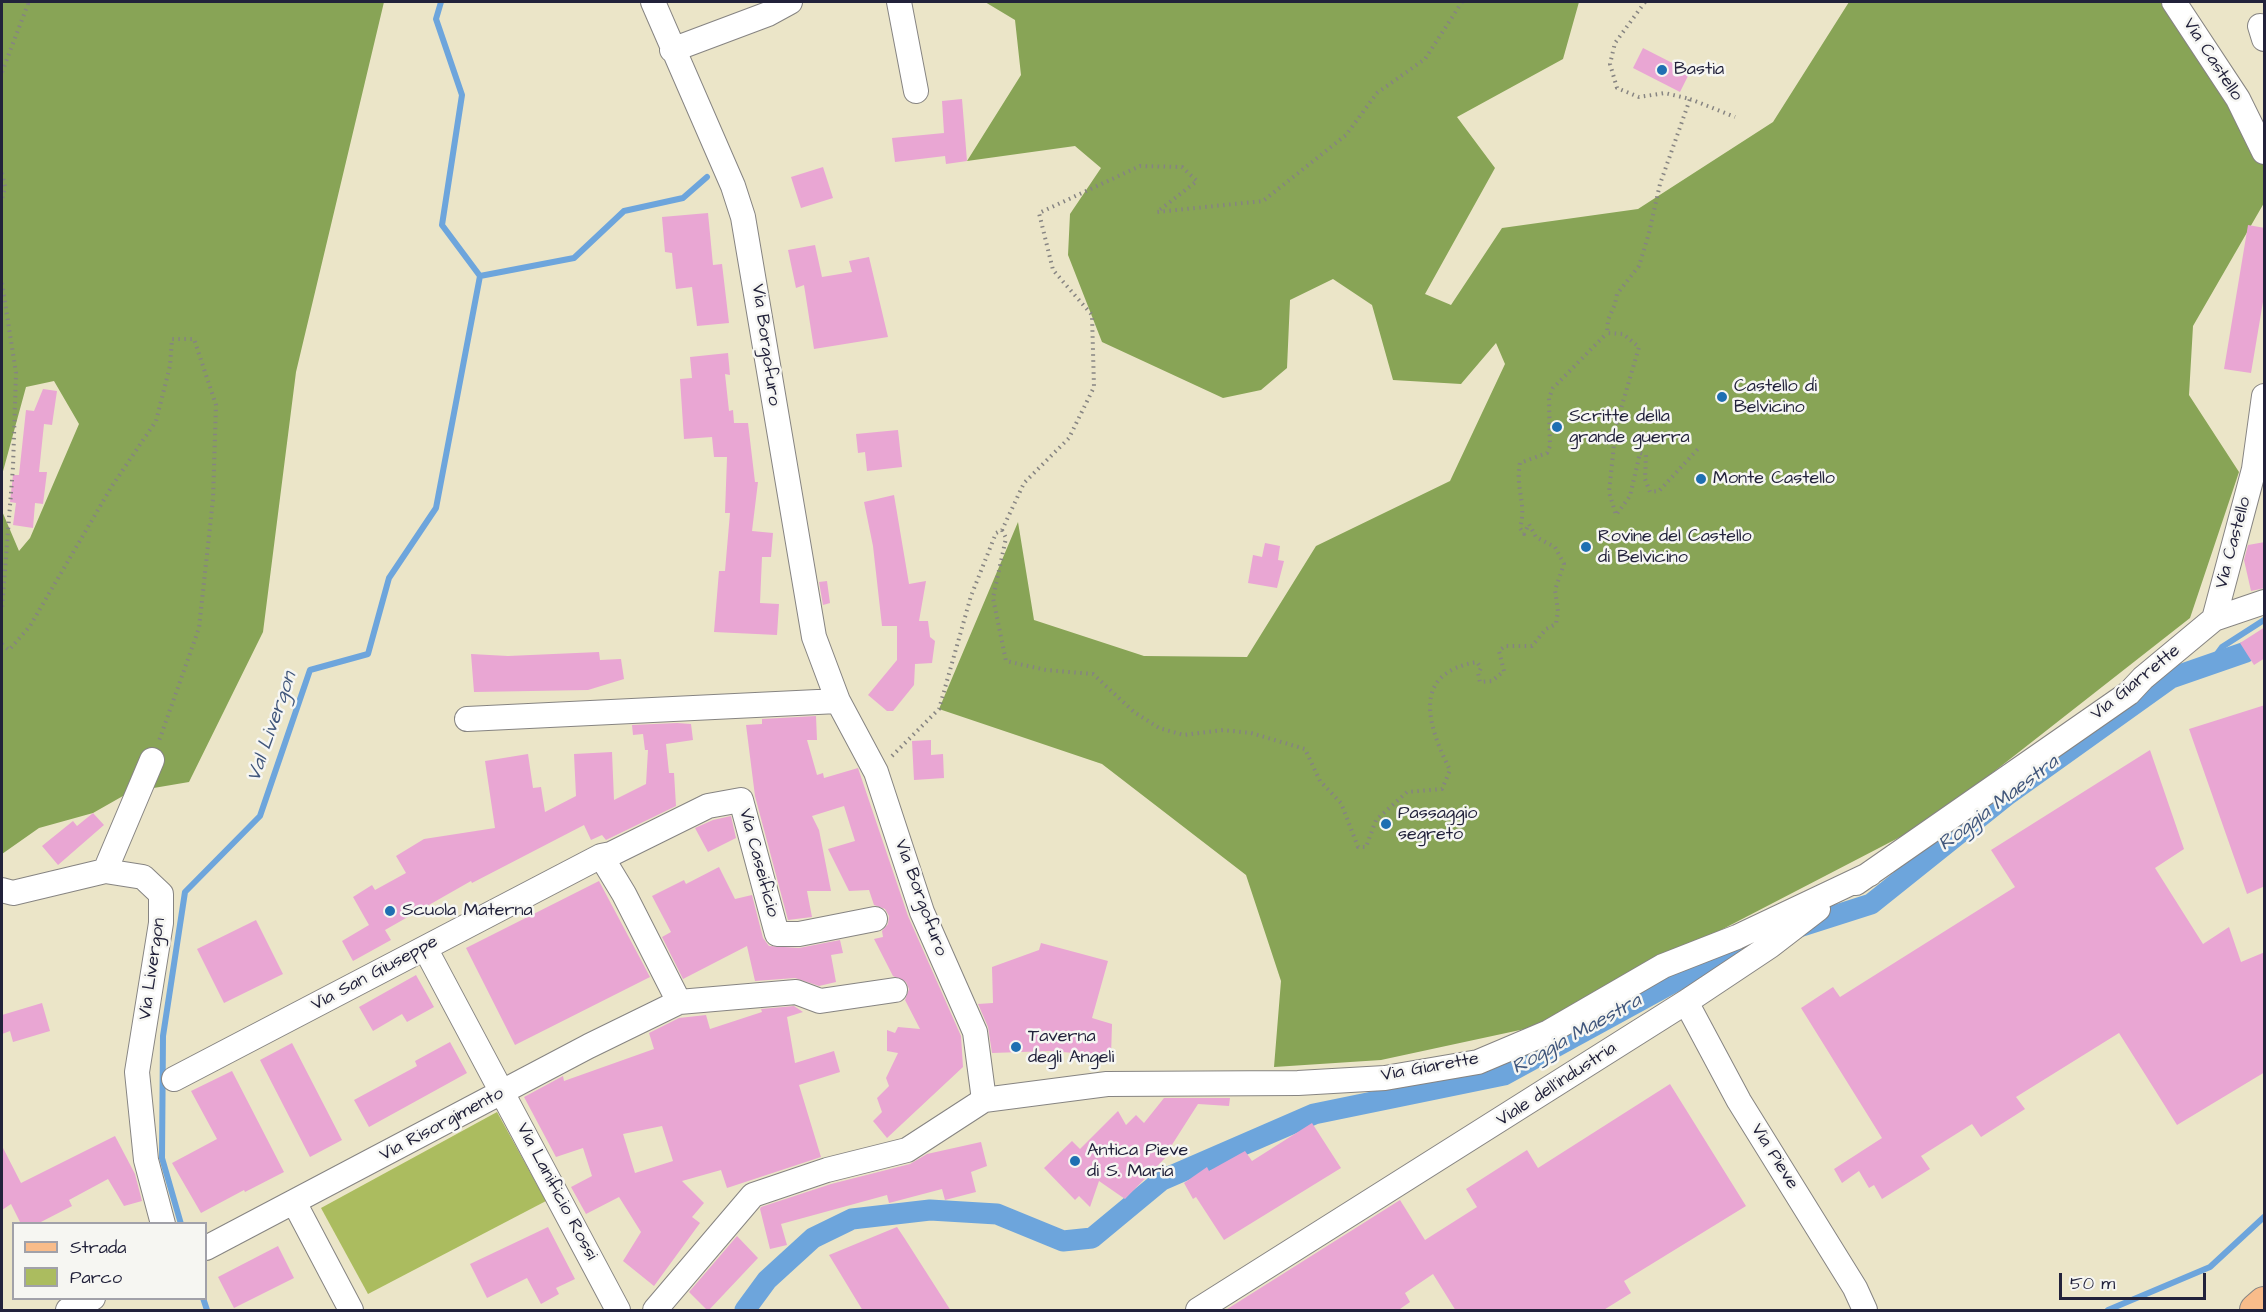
<!DOCTYPE html>
<style>
body{margin:0}
#map{position:relative;width:2266px;height:1312px;overflow:hidden;background:#ebe5c8;font-family:"Architects Daughter",sans-serif}
canvas{display:block}
.frame{position:absolute;inset:0;border:3px solid #22223b;pointer-events:none}
.legend{position:absolute;left:12px;top:1222px;width:195px;height:78px;box-sizing:border-box;background:#f6f6f2;border:2px solid #a1a1a9;margin:0;padding:8px 10px;list-style:none;font-size:18px;color:#22223b}
.legend li{display:flex;align-items:center;gap:12px;height:30px}
.legend b{width:30px;border:2px solid #a1a1a9}
.scale{position:absolute;left:2059px;top:1273px;width:147px;height:27px;box-sizing:border-box;border:3px solid #22223b;border-top:0;padding-left:8px;font-size:18px;line-height:21px;white-space:nowrap;color:#22223b;-webkit-text-stroke:4px #f6f6f2;paint-order:stroke}
</style>
<div id="map">
<canvas width="2266" height="1312"></canvas>
<div class="frame"></div>
<ul class="legend">
<li><b style="height:8px;background:#f9bc8a"></b>Strada</li>
<li><b style="height:16px;background:#abbc5f"></b>Parco</li>
</ul>
<div class="scale">50 m</div>
</div>
<script>
const context = document.querySelector('canvas').getContext('2d');
context.lineJoin = 'round';
function paint(path, color) {
  context.fillStyle = color;
  context.fill(path, 'evenodd');
}
function strokePath(path, color, width, dash) {
  context.strokeStyle = color;
  context.lineWidth = width;
  context.lineCap = dash ? 'butt' : 'round';
  context.setLineDash(dash || []);
  context.stroke(path);
}
function label(font, color, halo, rows, align = 'center') {
  context.font = font + ' "Architects Daughter",sans-serif';
  context.lineWidth = 5;
  context.setLineDash([]);
  context.textBaseline = 'middle';
  context.strokeStyle = halo;
  context.fillStyle = color;
  for (const [text, x, y, turn = 0] of rows) {
    context.save();
    context.translate(x, y);
    context.rotate((+turn || 0) * Math.PI / 180);
    context.textAlign = isNaN(turn) ? turn : align;
    if (halo) context.strokeText(text, 0, 0);
    context.fillText(text, 0, 0);
    context.restore();
  }
}
paint(new Path2D(`
 M 497,1112 L 546,1201 L 368,1294 L 321,1208 Z`), '#abbc5f');
paint(new Path2D(`
 M 2,2 L 384,2 L 296,372 L 263,632 L 189,782 L 130,792 L 93,813 L 39,828 L 2,854 L 2,511 L 19,551 L 30,538 L 79,424 L 54,381 L 26,387 L 2,475 Z
 M 985,2 L 1579,2 L 1563,59 L 1457,117 L 1495,168 L 1425,294 L 1451,305 L 1502,228 L 1638,209 L 1773,122 L 1849,2 L 2174,2 L 2264,159 L 2264,203 L 2193,326 L 2189,395 L 2239,472 L 2190,618 L 1931,821 L 1534,1027 L 1381,1060 L 1274,1067 L 1281,981 L 1246,875 L 1102,764 L 939,709 L 1018,522 L 1034,620 L 1144,656 L 1247,657 L 1316,546 L 1450,481 L 1505,364 L 1496,343 L 1461,384 L 1393,380 L 1372,305 L 1333,279 L 1290,300 L 1287,368 L 1261,390 L 1223,398 L 1102,342 L 1068,255 L 1070,214 L 1101,168 L 1075,146 L 967,161 L 1021,75 L 1015,20 Z`), '#88a456');
strokePath(new Path2D(`
 M 480,276 L 574,258 L 624,211 L 683,198 L 707,177
 M 2208,666 L 2222,647 L 2264,620
 M 181,1224 L 162,1158 L 163,1036 L 185,892 L 260,816 L 310,670 L 368,654 L 389,578 L 436,508 L 480,276 L 442,225 L 462,95 L 436,19 L 441,2
 M 203,1298 L 207,1310
 M 2108,1310 L 2210,1267 L 2264,1217`), '#6da5dc', 6);
strokePath(new Path2D(`
 M 1799,927 L 1871,904 L 2006,796 L 2171,678 L 2246,652
 M 745,1310 L 767,1280 L 813,1238 L 852,1219 L 930,1210 L 997,1214 L 1063,1241 L 1092,1238 L 1162,1180 L 1314,1114 L 1504,1075 L 1738,947`), '#6da5dc', 21);
paint(new Path2D(`
 M 1643,48 L 1690,72 L 1680,92 L 1633,68 Z
 M 962,99 L 967,161 L 946,164 L 945,156 L 895,162 L 892,138 L 944,133 L 942,101 Z
 M 823,167 L 833,198 L 801,208 L 791,177 Z
 M 708,213 L 713,265 L 722,264 L 729,323 L 697,326 L 692,287 L 676,289 L 672,253 L 665,252 L 662,217 Z
 M 2248,225 L 2265,228 L 2265,290 L 2251,373 L 2224,369 Z
 M 815,245 L 822,277 L 852,272 L 849,261 L 869,257 L 888,337 L 814,349 L 804,285 L 796,288 L 788,250 Z
 M 728,353 L 730,375 L 725,374 L 729,411 L 733,410 L 734,423 L 748,423 L 755,482 L 758,482 L 752,531 L 773,533 L 771,557 L 762,557 L 760,603 L 779,604 L 777,635 L 714,632 L 719,571 L 725,571 L 730,513 L 725,513 L 727,457 L 714,457 L 712,437 L 684,439 L 680,379 L 692,378 L 690,357 Z
 M 43,389 L 57,391 L 52,425 L 44,424 L 39,472 L 47,472 L 43,504 L 35,503 L 33,528 L 13,525 L 16,503 L 10,502 L 13,475 L 19,475 L 26,410 L 34,411 Z
 M 898,430 L 902,467 L 867,471 L 865,452 L 858,453 L 856,434 Z
 M 894,495 L 909,584 L 926,581 L 919,621 L 928,621 L 930,637 L 935,641 L 932,663 L 915,664 L 914,685 L 893,711 L 887,711 L 868,695 L 897,660 L 897,626 L 882,626 L 873,546 L 864,502 Z
 M 2265,542 L 2265,588 L 2251,591 L 2244,560 L 2248,545 Z
 M 1265,543 L 1280,546 L 1278,560 L 1284,561 L 1277,588 L 1248,583 L 1253,555 L 1262,557 Z
 M 827,581 L 830,603 L 823,605 L 819,582 Z
 M 2265,627 L 2265,658 L 2254,665 L 2240,643 Z
 M 599,652 L 600,660 L 621,659 L 624,679 L 588,690 L 474,692 L 471,654 L 508,656 Z
 M 2265,705 L 2265,886 L 2247,894 L 2189,729 Z
 M 816,716 L 817,740 L 807,740 L 817,775 L 823,773 L 824,778 L 858,768 L 908,916 L 961,1036 L 963,1067 L 887,1138 L 873,1121 L 882,1112 L 877,1098 L 889,1086 L 886,1078 L 898,1053 L 887,1051 L 887,1030 L 895,1033 L 898,1027 L 920,1029 L 905,1000 L 909,989 L 906,982 L 893,976 L 874,939 L 883,937 L 882,931 L 888,924 L 889,916 L 885,909 L 874,905 L 869,890 L 849,891 L 828,849 L 855,841 L 844,806 L 812,816 L 819,830 L 831,891 L 807,891 L 812,917 L 788,920 L 755,796 L 746,725 L 762,724 L 762,719 Z
 M 677,723 L 691,724 L 693,740 L 666,744 L 669,773 L 674,773 L 676,806 L 606,840 L 602,835 L 591,840 L 584,825 L 472,883 L 471,881 L 385,930 L 391,940 L 353,961 L 342,941 L 369,925 L 353,897 L 372,885 L 375,890 L 406,873 L 396,856 L 424,839 L 495,828 L 485,761 L 528,754 L 533,788 L 541,787 L 545,812 L 576,796 L 574,754 L 612,752 L 614,800 L 646,784 L 648,750 L 645,750 L 643,734 L 633,735 L 632,725 Z
 M 931,740 L 931,755 L 943,754 L 944,778 L 914,780 L 912,741 Z
 M 2150,750 L 2184,849 L 2155,868 L 2203,944 L 2229,927 L 2241,962 L 2265,952 L 2265,1072 L 2177,1125 L 2119,1033 L 2016,1097 L 2025,1109 L 1981,1137 L 1972,1124 L 1921,1156 L 1930,1169 L 1882,1199 L 1874,1185 L 1869,1188 L 1859,1171 L 1842,1183 L 1834,1169 L 1882,1138 L 1801,1008 L 1833,987 L 1840,997 L 2015,887 L 1991,850 Z
 M 93,813 L 104,825 L 58,865 L 42,846 L 73,821 L 77,826 Z
 M 731,816 L 736,838 L 708,852 L 695,828 L 713,820 Z
 M 719,867 L 735,899 L 752,895 L 763,938 L 769,946 L 799,948 L 840,940 L 843,953 L 831,955 L 836,982 L 819,986 L 795,978 L 755,981 L 747,946 L 683,979 L 662,937 L 671,932 L 652,896 L 684,880 L 686,884 Z
 M 599,881 L 650,977 L 515,1045 L 466,948 Z
 M 256,920 L 283,974 L 224,1003 L 197,949 Z
 M 1041,943 L 1108,961 L 1092,1018 L 1112,1024 L 1111,1056 L 1050,1051 L 992,1053 L 988,1027 L 978,1004 L 993,1003 L 992,967 L 1039,950 Z
 M 416,975 L 434,1007 L 407,1022 L 402,1014 L 373,1031 L 359,1007 Z
 M 42,1003 L 50,1031 L 13,1042 L 10,1031 L 2,1034 L 2,1015 Z
 M 794,1006 L 803,1012 L 787,1017 L 795,1063 L 834,1051 L 840,1072 L 799,1085 L 821,1157 L 727,1188 L 721,1170 L 682,1181 L 704,1203 L 692,1217 L 700,1223 L 654,1286 L 623,1261 L 641,1232 L 619,1197 L 586,1214 L 571,1187 L 592,1176 L 583,1148 L 556,1157 L 524,1097 L 563,1076 L 564,1081 L 654,1049 L 649,1033 L 679,1018 L 706,1015 L 710,1029 L 762,1012 L 761,1009 ZM 662,1126 L 673,1161 L 635,1173 L 623,1134 Z
 M 450,1042 L 467,1073 L 369,1127 L 354,1100 L 417,1066 L 415,1061 Z
 M 292,1043 L 342,1140 L 310,1157 L 260,1060 Z
 M 232,1071 L 284,1172 L 245,1192 L 244,1190 L 201,1213 L 172,1163 L 217,1139 L 191,1091 Z
 M 1670,1084 L 1746,1206 L 1624,1281 L 1631,1293 L 1602,1311 L 1456,1311 L 1433,1274 L 1405,1293 L 1410,1302 L 1397,1311 L 1224,1311 L 1400,1200 L 1425,1240 L 1477,1207 L 1466,1189 L 1527,1150 L 1538,1168 Z
 M 1164,1098 L 1230,1098 L 1229,1106 L 1198,1104 L 1168,1151 L 1170,1153 L 1125,1199 L 1099,1181 L 1090,1207 L 1079,1196 L 1075,1200 L 1044,1168 L 1072,1141 L 1080,1149 L 1118,1111 L 1126,1125 L 1136,1115 L 1144,1123 Z
 M 1312,1123 L 1341,1168 L 1224,1240 L 1196,1197 L 1193,1199 L 1184,1183 L 1207,1167 L 1209,1171 L 1245,1151 L 1252,1161 Z
 M 115,1136 L 135,1174 L 142,1201 L 124,1206 L 108,1179 L 69,1200 L 72,1206 L 37,1224 L 21,1224 L 11,1204 L 2,1210 L 2,1146 L 21,1183 Z
 M 981,1142 L 987,1166 L 971,1172 L 976,1192 L 945,1200 L 942,1189 L 889,1203 L 887,1195 L 781,1224 L 787,1245 L 770,1249 L 760,1209 L 761,1207 L 831,1184 L 910,1164 L 927,1154 Z
 M 548,1227 L 575,1279 L 556,1288 L 559,1294 L 541,1304 L 527,1278 L 487,1298 L 470,1264 Z
 M 897,1227 L 905,1239 L 951,1311 L 863,1311 L 829,1255 Z
 M 737,1236 L 758,1258 L 708,1311 L 689,1292 Z
 M 278,1246 L 294,1278 L 234,1308 L 218,1277 Z`), '#e9a6d3');
const minor = new Path2D(`
 M 653,2 L 733,186 L 743,217 L 814,637 L 838,701 L 876,772 L 922,912 L 975,1032 L 984,1100
 M 899,2 L 916,91
 M 2174,2 L 2238,99 L 2264,152
 M 2260,26 L 2264,39
 M 672,50 L 768,14 L 790,2
 M 2214,619 L 2254,469 L 2264,396
 M 467,719 L 838,701
 M 152,760 L 105,871 L 143,877 L 161,894 L 161,923 L 137,1072 L 146,1160 L 163,1224
 M 601,856 L 624,894 L 679,1002
 M 1856,883 L 2129,693 L 2143,678 L 2214,619 L 2264,602
 M 2,890 L 13,893 L 105,871
 M 425,948 L 618,1310
 M 1686,1002 L 1739,1101 L 1855,1288 L 1865,1310
 M 174,1079 L 601,856 L 611,854 L 708,806 L 741,800 L 777,934 L 799,934 L 875,919
 M 294,1202 L 351,1310
 M 206,1248 L 589,1046 L 679,1002 L 796,992 L 820,1001 L 895,990
 M 68,1310 L 93,1298
 M 655,1310 L 753,1195 L 827,1170 L 907,1150 L 984,1100 L 1107,1084 L 1298,1083 L 1385,1078 L 1478,1062 L 1549,1032 L 1663,966 L 1737,937 L 1870,874
 M 1198,1310 L 1686,1002 L 1770,946 L 1818,909`);
const major = new Path2D(`
 M 2256,1310 L 2264,1303`);
strokePath(minor, '#868482', 26);
strokePath(major, '#868482', 34);
strokePath(new Path2D(`
 M 1645,2 L 1615,43 L 1610,64 L 1617,88 L 1639,97 L 1665,93 L 1690,99 L 1660,184 L 1649,233 L 1639,266 L 1617,294 L 1615,304 L 1608,320 L 1607,333 L 1623,334 L 1639,347 L 1616,426 L 1609,492 L 1616,515 L 1630,496 L 1640,453 L 1646,455 L 1645,479 L 1650,492 L 1659,491 L 1698,449
 M 2,72 L 28,4 L 26,2
 M 1690,99 L 1735,117
 M 2,173 L 5,187 L 2,200
 M 2,283 L 16,373 L 13,467 L 2,609
 M 1002,530 L 1006,538 L 993,598 L 1006,661 L 1046,670 L 1093,674 L 1134,712 L 1159,728 L 1184,735 L 1223,730 L 1251,733 L 1305,749 L 1320,781 L 1341,803 L 1358,847 L 1366,847 L 1376,820 L 1407,792 L 1442,789 L 1450,770 C 1428,726 1410,673 1477,662 L 1481,668 L 1478,673 L 1480,682 L 1492,681 L 1504,671 L 1499,651 L 1505,646 L 1532,646 L 1546,629 L 1556,624 L 1558,611 L 1555,590 L 1564,564 L 1555,547 L 1536,537 L 1529,524 L 1524,534 L 1520,528 C 1527,502 1515,490 1520,463 L 1547,453 L 1550,446 L 1549,398 L 1553,388 L 1607,333
 M 2,644 L 9,650 L 30,626 L 112,486 L 156,421 L 170,366 L 172,339 L 194,339 L 216,405 L 213,499 L 199,628 L 159,741
 M 892,756 L 939,709 L 971,596 L 996,533 L 1002,530 L 1024,483 L 1069,438 L 1094,387 L 1092,315 L 1053,270 L 1039,213 L 1140,166 L 1182,167 L 1197,181 L 1157,212 L 1263,201 L 1346,135 L 1377,93 L 1425,59 L 1462,2`), '#868482', 4, [1.5, 4.5]);
strokePath(minor, '#fff', 24);
strokePath(major, '#f9bc8a', 32);
for (const [x, y, r, color] of [
 [1662,70,6,"#1f6fb2"],
 [1722,397,6,"#1f6fb2"],
 [1557,427,6,"#1f6fb2"],
 [1701,479,6,"#1f6fb2"],
 [1586,547,6,"#1f6fb2"],
 [1386,824,6,"#1f6fb2"],
 [390,911,6,"#1f6fb2"],
 [1016,1047,6,"#1f6fb2"],
 [1075,1161,6,"#1f6fb2"]
]) {
  const dot = new Path2D();
  dot.arc(x, y, r, 0, 2 * Math.PI);
  context.fillStyle = color;
  context.fill(dot);
  strokePath(dot, '#f6f6f2', 2);
}
label('18px', '#22223b', '#f6f6f2', [
 ["Via Castello",2212,60,57],
 ["Via Borgofuro",765,345,82],
 ["Via Castello",2234,543,-75],
 ["Via Giarrette",2136,683,-39],
 ["Via Caseificio",758,863,75],
 ["Via Borgofuro",920,898,70],
 ["Via Livergon",153,969,-82],
 ["Via San Giuseppe",375,974,-28],
 ["Via Giarette",1430,1068,-10],
 ["Viale dell'industria",1557,1085,-33],
 ["Via Risorgimento",442,1125,-28],
 ["Via Pieve",1774,1157,58],
 ["Via Lanificio Rossi",556,1192,62]
]);
label('18px', '#22223b', '#f6f6f2', [
 ["Bastia",1674,70],
 ["Castello di",1734,387],
 ["Belvicino",1734,408],
 ["Scritte della",1569,417],
 ["grande guerra",1569,438],
 ["Monte Castello",1713,479],
 ["Rovine del Castello",1598,537],
 ["di Belvicino",1598,558],
 ["Passaggio",1398,814],
 ["segreto",1398,835],
 ["Scuola Materna",402,911],
 ["Taverna",1028,1037],
 ["degli Angeli",1028,1058],
 ["Antica Pieve",1087,1151],
 ["di S. Maria",1087,1172]
], 'left');
label('italic 20px', '#40567b', '#f6f6f2', [
 ["Val Livergon",273,727,-71],
 ["Roggia Maestra",1999,804,-37],
 ["Roggia Maestra",1577,1035,-29]
]);
</script>
